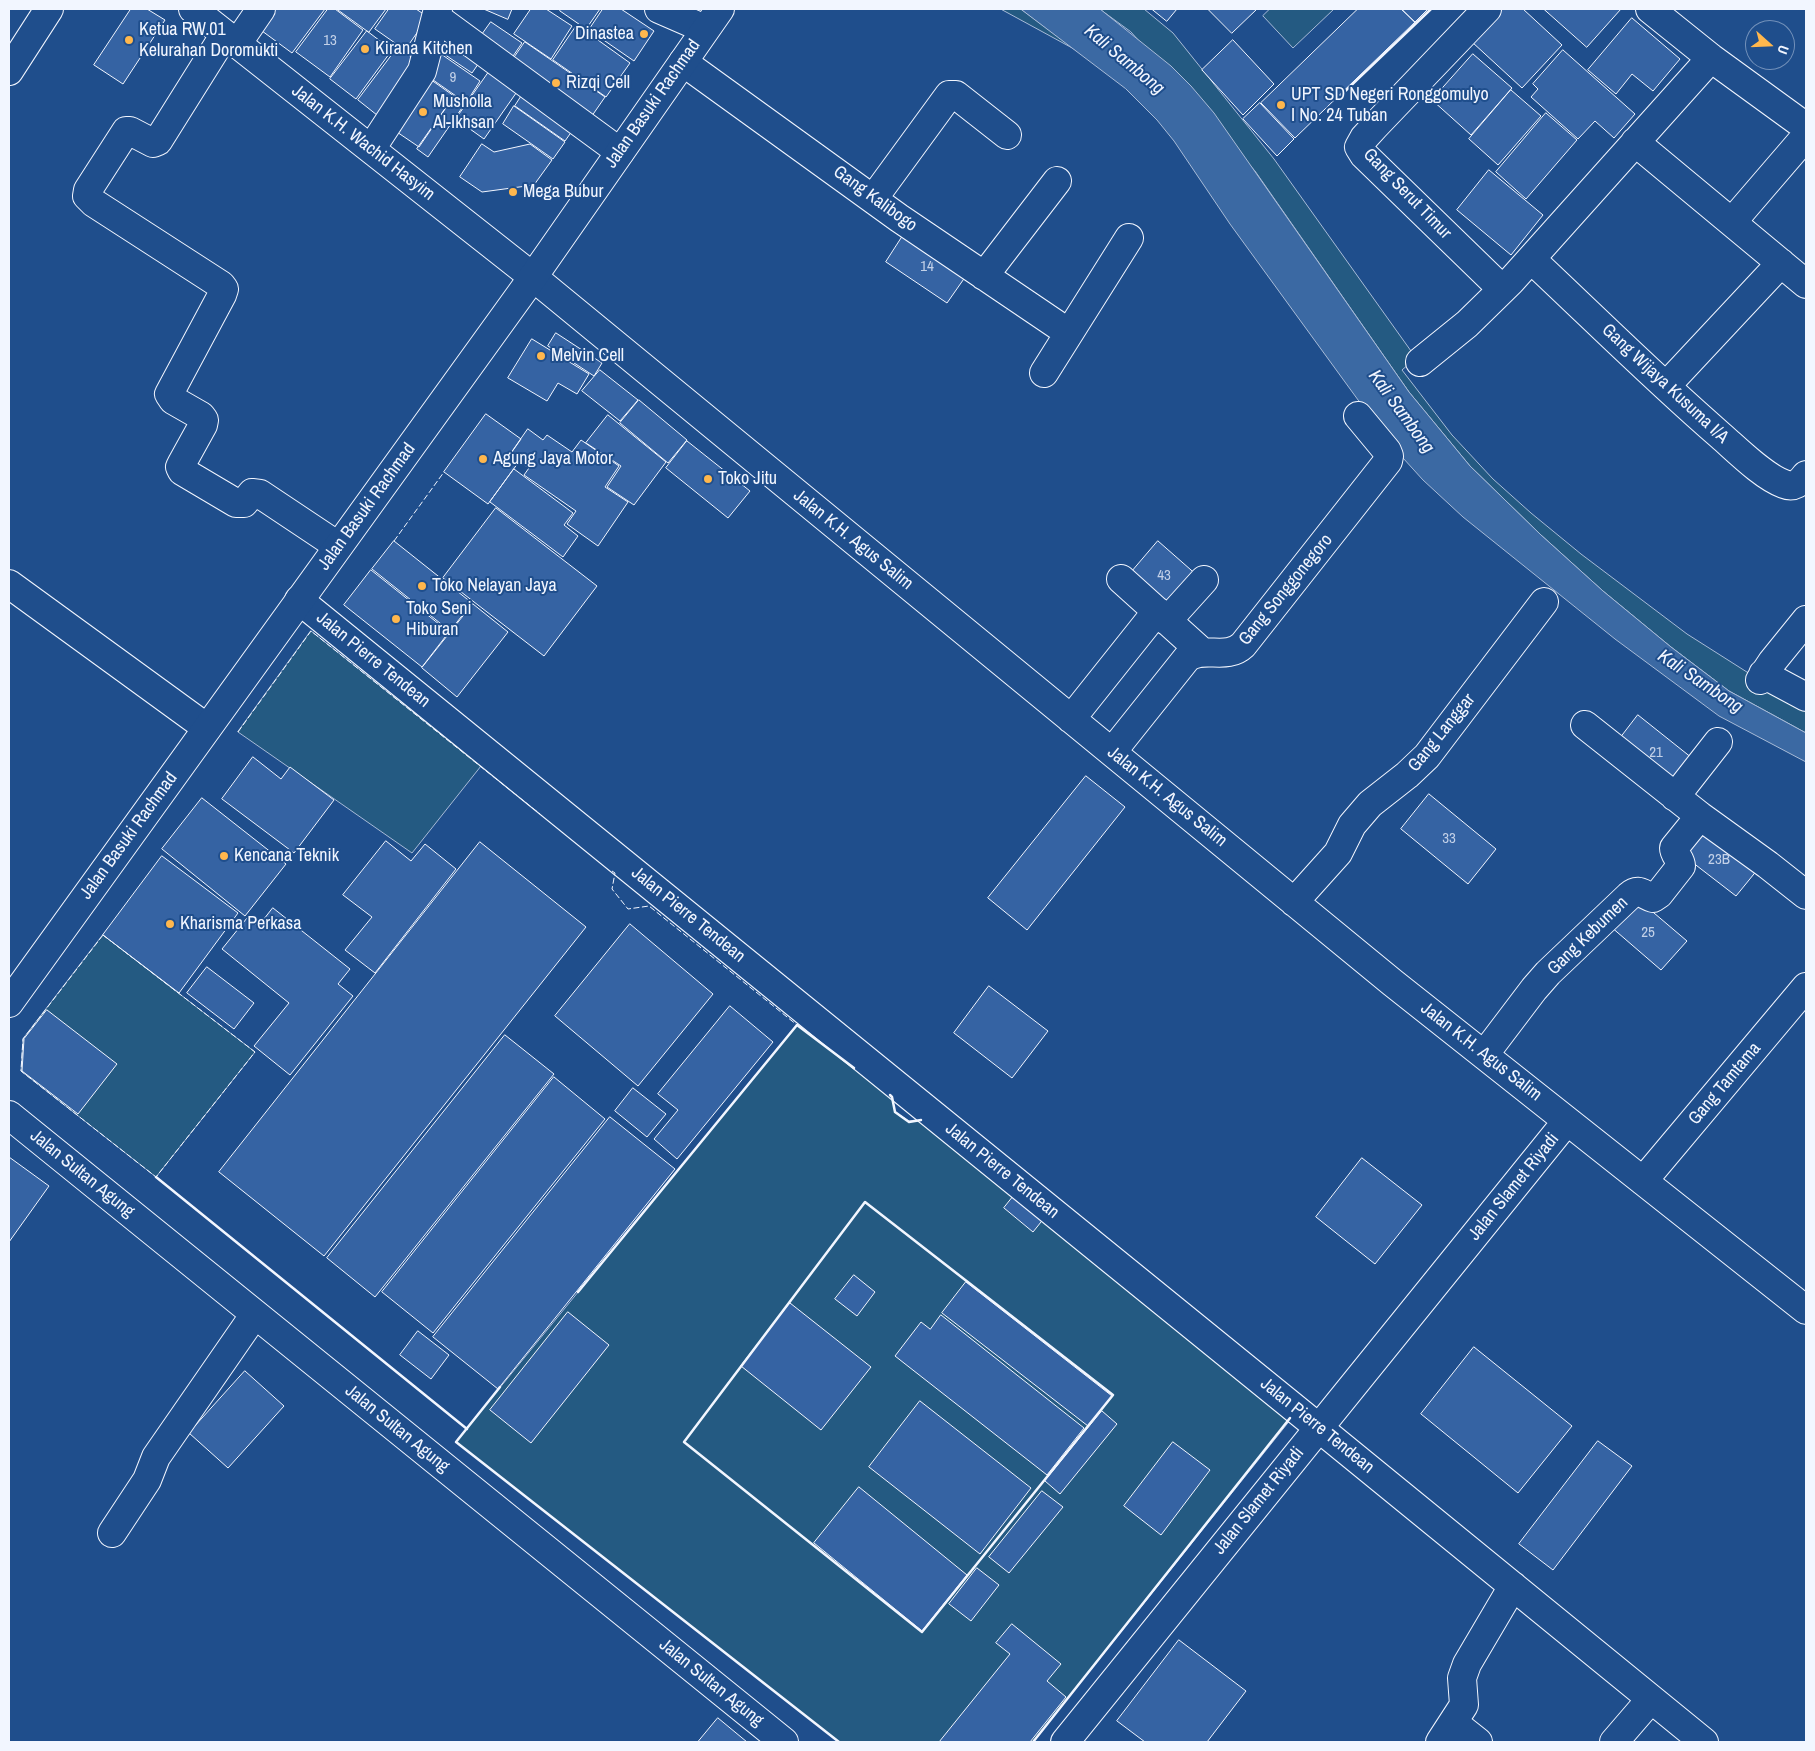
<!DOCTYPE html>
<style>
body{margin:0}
#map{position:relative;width:1815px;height:1751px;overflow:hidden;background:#1f4e8c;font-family:"Archivo Narrow",sans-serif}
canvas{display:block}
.frame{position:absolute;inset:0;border:10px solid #f2f6ff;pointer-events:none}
.north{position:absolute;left:1745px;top:20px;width:50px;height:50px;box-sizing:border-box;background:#1f4e8c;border:1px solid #7391ba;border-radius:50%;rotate:110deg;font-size:14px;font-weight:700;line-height:20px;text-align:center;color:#f2f6ff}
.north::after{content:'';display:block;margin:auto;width:18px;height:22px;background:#ffb74d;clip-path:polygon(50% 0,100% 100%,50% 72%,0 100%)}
</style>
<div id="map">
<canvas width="1815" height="1751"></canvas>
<div class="frame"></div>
<div class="north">U</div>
</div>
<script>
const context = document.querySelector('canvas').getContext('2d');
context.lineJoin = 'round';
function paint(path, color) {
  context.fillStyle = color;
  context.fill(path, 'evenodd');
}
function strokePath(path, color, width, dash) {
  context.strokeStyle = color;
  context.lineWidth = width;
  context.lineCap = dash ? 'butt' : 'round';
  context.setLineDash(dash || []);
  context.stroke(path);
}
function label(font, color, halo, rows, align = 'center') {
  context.font = font + ' "Archivo Narrow",sans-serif';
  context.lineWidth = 4;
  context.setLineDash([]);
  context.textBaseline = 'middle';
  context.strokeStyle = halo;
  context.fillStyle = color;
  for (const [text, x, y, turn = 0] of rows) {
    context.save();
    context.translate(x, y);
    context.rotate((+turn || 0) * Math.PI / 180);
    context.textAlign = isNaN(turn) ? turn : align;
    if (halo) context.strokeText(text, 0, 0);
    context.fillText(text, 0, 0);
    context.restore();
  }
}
const green = new Path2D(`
 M 1001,9 L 1021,9 L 1076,50 Z
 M 1100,9 L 1144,9 L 1173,33 L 1274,159 L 1416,358 L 1402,370 L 1452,435 L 1493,479 L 1531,513 L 1581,554 L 1687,634 L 1750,674 L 1806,705 L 1806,733 L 1729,691 L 1671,647 L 1603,591 L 1541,535 L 1470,466 L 1409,392 L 1255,171 L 1131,32 Z
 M 1270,9 L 1334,9 L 1293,48 L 1263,16 Z
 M 311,631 L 481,766 L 412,853 L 238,732 Z
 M 103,935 L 255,1052 L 156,1177 L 21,1071 L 23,1039 Z
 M 797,1025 L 892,1097 L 895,1112 L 909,1121 L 923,1119 L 1291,1419 L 1033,1742 L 839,1742 L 456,1442 Z`);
paint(green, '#245a82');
strokePath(green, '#a8bbd7', 1);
const water = new Path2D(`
 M 1021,9 L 1100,9 L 1171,66 L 1191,86 L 1214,113 L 1409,392 L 1470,466 L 1541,535 L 1603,591 L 1671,647 L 1729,691 L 1806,733 L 1806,762 L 1719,716 L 1615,639 L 1463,517 L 1423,480 L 1403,458 L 1361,404 L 1230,224 L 1174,141 L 1157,120 L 1126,89 Z`);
paint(water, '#3b69a3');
strokePath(water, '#a8bbd7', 1);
const building = new Path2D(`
 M 131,9 L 147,9 L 165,20 L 123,84 L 94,65 Z
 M 273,9 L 325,9 L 292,53 L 258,28 Z
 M 328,9 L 335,9 L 363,30 L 330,77 L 296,52 Z
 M 337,9 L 386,9 L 369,32 Z
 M 389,9 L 416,9 L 428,17 L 405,50 L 375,29 Z
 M 484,9 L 512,9 L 508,19 Z
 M 531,9 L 546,9 L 572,26 L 551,59 L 514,34 Z
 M 561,9 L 600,9 L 586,29 L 560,11 Z
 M 603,9 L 621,9 L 654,31 L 634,61 L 589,30 Z
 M 1152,9 L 1177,9 L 1167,21 Z
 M 1208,9 L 1257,9 L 1232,33 Z
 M 1358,9 L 1401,9 L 1415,22 L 1295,138 L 1261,103 Z
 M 1402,9 L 1428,9 L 1415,22 Z
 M 1503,9 L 1523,9 L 1562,45 L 1522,88 L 1472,42 Z
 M 1544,9 L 1621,9 L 1587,47 Z
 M 1632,18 L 1680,59 L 1653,91 L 1632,74 L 1616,94 L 1588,70 Z
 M 491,22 L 522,43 L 507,65 L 476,43 Z
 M 577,25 L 630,63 L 606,97 L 553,60 Z
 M 447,26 L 485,54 L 472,73 L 432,46 Z
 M 367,31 L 392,50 L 356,99 L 330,79 Z
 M 1233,40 L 1274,84 L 1243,115 L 1202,70 Z
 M 525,42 L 605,97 L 587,123 L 507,68 Z
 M 398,47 L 422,65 L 382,119 L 358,100 Z
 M 1563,50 L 1635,114 L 1614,138 L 1595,121 L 1578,139 L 1531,97 L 1538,89 L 1533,84 Z
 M 441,54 L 480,81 L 466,103 L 426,75 Z
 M 1473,54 L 1512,88 L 1471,135 L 1432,100 Z
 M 493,66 L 521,86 L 484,139 L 456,119 Z
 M 427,77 L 454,96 L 419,147 L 391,128 Z
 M 526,89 L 577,124 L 565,141 L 515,106 Z
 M 1511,90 L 1541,116 L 1498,165 L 1469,139 Z
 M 453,98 L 464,105 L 428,157 L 417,149 Z
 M 1260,103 L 1294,139 L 1277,156 L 1243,119 Z
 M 514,106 L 565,142 L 553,159 L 503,124 Z
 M 1546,113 L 1577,140 L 1526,199 L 1496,172 Z
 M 482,144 L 494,152 L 530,144 L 552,160 L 534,185 L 482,192 L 460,177 Z
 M 1489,170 L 1543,215 L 1511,255 L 1457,210 Z
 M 906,231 L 968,273 L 947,303 L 886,262 Z
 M 556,333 L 602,363 L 594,376 L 548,346 Z
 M 532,339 L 589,374 L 577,394 L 558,383 L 547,401 L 508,378 Z
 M 600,370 L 638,400 L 620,421 L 582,391 Z
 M 639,400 L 687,440 L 668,463 L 620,423 Z
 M 486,414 L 521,439 L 509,456 L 518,463 L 488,504 L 444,472 Z
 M 608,415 L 666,462 L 634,505 L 607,487 L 621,466 L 586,443 Z
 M 528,429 L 543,440 L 547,435 L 572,452 L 581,440 L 619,466 L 605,487 L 628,502 L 598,546 L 567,524 L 576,511 L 524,475 L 529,468 L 510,455 Z
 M 687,441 L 750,491 L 728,518 L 666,468 Z
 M 514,469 L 573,513 L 564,525 L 578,536 L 563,557 L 490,502 Z
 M 496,508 L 597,586 L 544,656 L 443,578 Z
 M 394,541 L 472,603 L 450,631 L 372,569 Z
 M 1158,541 L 1199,577 L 1170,611 L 1129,575 Z
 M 371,570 L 449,632 L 422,667 L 344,605 Z
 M 473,604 L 508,632 L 457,697 L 422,668 Z
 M 1638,715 L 1697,762 L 1674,791 L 1615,745 Z
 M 253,757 L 281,779 L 290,767 L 334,800 L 294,853 L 222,799 Z
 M 1086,776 L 1125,807 L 1027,930 L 988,898 Z
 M 1429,794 L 1496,849 L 1468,884 L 1401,829 Z
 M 202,798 L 286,864 L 245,916 L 162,849 Z
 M 1701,825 L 1758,869 L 1736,896 L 1679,852 Z
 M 386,841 L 411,861 L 425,844 L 456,869 L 375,973 L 345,950 L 372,917 L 343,895 Z
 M 480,842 L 586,927 L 324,1256 L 219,1172 Z
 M 162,856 L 238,913 L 179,993 L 103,935 Z
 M 1634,896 L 1687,941 L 1661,970 L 1610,926 Z
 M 273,908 L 350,969 L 338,984 L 353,996 L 290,1075 L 254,1046 L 289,1003 L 222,949 L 247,918 L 258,926 Z
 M 630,924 L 713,994 L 638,1086 L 555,1016 Z
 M 207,967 L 254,1003 L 234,1029 L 187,993 Z
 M 989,986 L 1048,1031 L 1012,1078 L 954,1033 Z
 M 730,1006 L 773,1042 L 677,1159 L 654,1139 L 678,1110 L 658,1094 Z
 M 47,1010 L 117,1064 L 78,1114 L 22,1071 L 24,1039 Z
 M 505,1035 L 554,1074 L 375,1297 L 327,1258 Z
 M 554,1077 L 605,1119 L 433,1333 L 382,1292 Z
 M 633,1088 L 666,1114 L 647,1137 L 615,1111 Z
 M 610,1117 L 675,1169 L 498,1389 L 433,1337 Z
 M 9,1157 L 49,1186 L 9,1242 Z
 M 1362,1158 L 1422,1205 L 1375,1264 L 1316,1217 Z
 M 1016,1193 L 1045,1217 L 1033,1232 L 1004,1208 Z
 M 854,1275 L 875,1292 L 857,1316 L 835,1299 Z
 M 966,1282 L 1112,1396 L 1088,1426 L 942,1313 Z
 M 790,1303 L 871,1367 L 821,1430 L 741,1366 Z
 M 568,1312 L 609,1345 L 531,1443 L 490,1410 Z
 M 941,1315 L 1084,1428 L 1047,1475 L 895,1356 L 921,1322 L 930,1329 Z
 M 418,1331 L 449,1355 L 431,1379 L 400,1355 Z
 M 1474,1347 L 1572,1426 L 1518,1493 L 1421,1414 Z
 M 245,1371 L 284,1406 L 228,1468 L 189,1433 Z
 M 920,1401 L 1031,1488 L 980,1554 L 869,1467 Z
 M 1102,1411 L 1117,1424 L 1060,1494 L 1045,1481 Z
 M 1598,1441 L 1632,1466 L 1553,1570 L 1519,1544 Z
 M 1173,1442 L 1210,1470 L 1161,1535 L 1124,1506 Z
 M 859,1487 L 967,1575 L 922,1631 L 814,1543 Z
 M 1042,1491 L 1063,1507 L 1009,1573 L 989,1557 Z
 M 977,1568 L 999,1585 L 971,1621 L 949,1604 Z
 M 1012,1624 L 1061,1664 L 1047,1681 L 1066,1697 L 1030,1742 L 939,1742 L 1010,1654 L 996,1643 Z
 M 1179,1640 L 1246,1691 L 1207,1742 L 1145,1742 L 1117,1721 Z
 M 718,1718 L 747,1742 L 698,1742 Z`);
paint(building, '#3563a3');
strokePath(building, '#f2f6ff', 1);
const minor = new Path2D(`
 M 193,9 L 533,277 L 1393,983 L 1806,1310
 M 659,9 L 705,29
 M 1487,9 L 1375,126 L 1364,138 L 1359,147 L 1364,155 L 1502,289
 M 1650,9 L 1711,58 L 1806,127
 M 436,17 L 620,152
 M 225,34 L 158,141 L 153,143 L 130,131 L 126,131 L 88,190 L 87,196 L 94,203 L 221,285 L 224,289 L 222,295 L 169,394 L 173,400 L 201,416 L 204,420 L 203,425 L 182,463 L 180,467 L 182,471 L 236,503 L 244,503 L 252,493 L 260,494 L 338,546
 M 237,44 L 261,9
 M 683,62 L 899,218 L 1069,333
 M 9,71 L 49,9
 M 1635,142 L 1806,284
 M 371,149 L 422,71 L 438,9
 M 873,199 L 949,95 L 956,95 L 1007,135
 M 1732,222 L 1806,136
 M 1531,259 C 1594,318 1655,379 1721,436 C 1737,450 1764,477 1784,484 C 1794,488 1800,483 1806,475
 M 984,276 L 1057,181
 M 1420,362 L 1467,324 L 1511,281 L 1711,58
 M 1044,373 L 1129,238
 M 1666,386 L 1781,263
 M 1121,579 L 1202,652
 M 9,584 L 207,728
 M 299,600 L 1319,1428 L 1704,1742
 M 1167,621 L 1204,580
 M 1763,674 L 1806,697
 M 1760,680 L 1772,662 L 1806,620
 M 1071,719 L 1157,611
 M 1585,725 L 1700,816 L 1768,865 L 1806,895
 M 1112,752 L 1187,658 C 1204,645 1226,661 1243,645 L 1388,461 L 1389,456 L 1387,451 L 1358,416
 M 1675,797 L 1718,742
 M 1294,902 L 1338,853 L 1352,825 L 1370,804 L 1407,775 L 1427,756 L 1544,602
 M 1484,1055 L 1534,989 L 1548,973 L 1629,896 C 1639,887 1643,895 1653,898 L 1659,894 L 1681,866 C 1681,859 1674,855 1674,848 L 1700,816
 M 9,1115 L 784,1742
 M 1643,1181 L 1806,987
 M 112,1533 L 147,1480 L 156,1457 L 255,1314
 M 1454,1723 L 1478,1742
 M 1065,1742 L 1567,1121
 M 1440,1742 L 1464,1705 L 1462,1678 L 1467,1664 L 1513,1586
 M 1614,1742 L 1651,1699`);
const major = new Path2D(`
 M 9,1003 L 533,277 L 720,9`);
strokePath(minor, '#f2f6ff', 30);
strokePath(major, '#f2f6ff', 30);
strokePath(minor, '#1f4e8c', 28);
strokePath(major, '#1f4e8c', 28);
strokePath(new Path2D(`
 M 394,541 L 444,472
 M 238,732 L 311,631 L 540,814
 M 612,871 L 615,873 L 612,889 L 628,909 L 649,906 L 797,1025
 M 103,935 L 255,1052 L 156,1177 L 21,1071 L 23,1039 Z`), '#f2f6ff', 1, [6, 2.5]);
strokePath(new Path2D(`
 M 1341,95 L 1431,9
 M 890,1095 L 892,1097 L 895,1112 L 909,1122 L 921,1120
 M 156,1177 L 467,1429
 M 865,1202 L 1113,1395 L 922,1632 L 684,1442 Z
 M 578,1292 L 797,1025 L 854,1068
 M 500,1387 L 456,1442 L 839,1742
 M 1033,1742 L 1290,1418`), '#f2f6ff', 2.5);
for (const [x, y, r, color] of [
 [644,34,5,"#ffb74d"],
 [129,40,5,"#ffb74d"],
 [365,49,5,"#ffb74d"],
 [556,83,5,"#ffb74d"],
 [1281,105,5,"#ffb74d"],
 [423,112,5,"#ffb74d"],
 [513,192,5,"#ffb74d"],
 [541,356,5,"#ffb74d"],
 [483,459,5,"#ffb74d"],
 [708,479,5,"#ffb74d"],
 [422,586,5,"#ffb74d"],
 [396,619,5,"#ffb74d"],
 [224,856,5,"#ffb74d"],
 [170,924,5,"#ffb74d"]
]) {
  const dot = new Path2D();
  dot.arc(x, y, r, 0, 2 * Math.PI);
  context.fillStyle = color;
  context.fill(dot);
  strokePath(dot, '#1f4e8c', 2);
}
label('15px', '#c3d1e8', null, [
 ["13",330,41],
 ["9",453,78],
 ["14",927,267],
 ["43",1164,576],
 ["21",1656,753],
 ["33",1449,839],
 ["23B",1719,860],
 ["25",1648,933]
]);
label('18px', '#f2f6ff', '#1f4e8c', [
 ["Ketua RW.01",139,30],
 ["Kelurahan Doromukti",139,51],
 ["Dinastea",634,34,"right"],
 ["Kirana Kitchen",375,49],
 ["Rizqi Cell",566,83],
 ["UPT SD Negeri Ronggomulyo",1291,95],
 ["I No. 24 Tuban",1291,116],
 ["Musholla",433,102],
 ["Al-Ikhsan",433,123],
 ["Mega Bubur",523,192],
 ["Melvin Cell",551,356],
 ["Agung Jaya Motor",493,459],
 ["Toko Jitu",718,479],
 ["Toko Nelayan Jaya",432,586],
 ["Toko Seni",406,609],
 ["Hiburan",406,630],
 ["Kencana Teknik",234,856],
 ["Kharisma Perkasa",180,924]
], 'left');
label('18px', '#f2f6ff', '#1f4e8c', [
 ["Jalan Basuki Rachmad",653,104,-55],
 ["Jalan K.H. Wachid Hasyim",363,143,38],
 ["Gang Serut Timur",1407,194,46],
 ["Gang Kalibogo",875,199,36],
 ["Gang Wijaya Kusuma I/A",1665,384,43],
 ["Jalan Basuki Rachmad",367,507,-54],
 ["Jalan K.H. Agus Salim",853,540,39],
 ["Gang Songgonegoro",1286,590,-51],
 ["Jalan Pierre Tendean",373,660,39],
 ["Gang Langgar",1442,733,-51],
 ["Jalan K.H. Agus Salim",1167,797,39],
 ["Jalan Basuki Rachmad",129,836,-54],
 ["Jalan Pierre Tendean",688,915,39],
 ["Gang Kebumen",1588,936,-44],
 ["Jalan K.H. Agus Salim",1481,1052,38],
 ["Gang Tamtama",1725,1084,-50],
 ["Jalan Pierre Tendean",1002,1171,39],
 ["Jalan Sultan Agung",82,1174,39],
 ["Jalan Slamet Riyadi",1514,1187,-51],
 ["Jalan Pierre Tendean",1317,1426,39],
 ["Jalan Sultan Agung",397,1429,39],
 ["Jalan Slamet Riyadi",1259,1501,-51],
 ["Jalan Sultan Agung",711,1683,39]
]);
label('italic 19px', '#f2f6ff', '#1f4e8c', [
 ["Kali Sambong",1124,60,40],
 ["Kali Sambong",1401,412,54],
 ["Kali Sambong",1700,682,34]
]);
</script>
